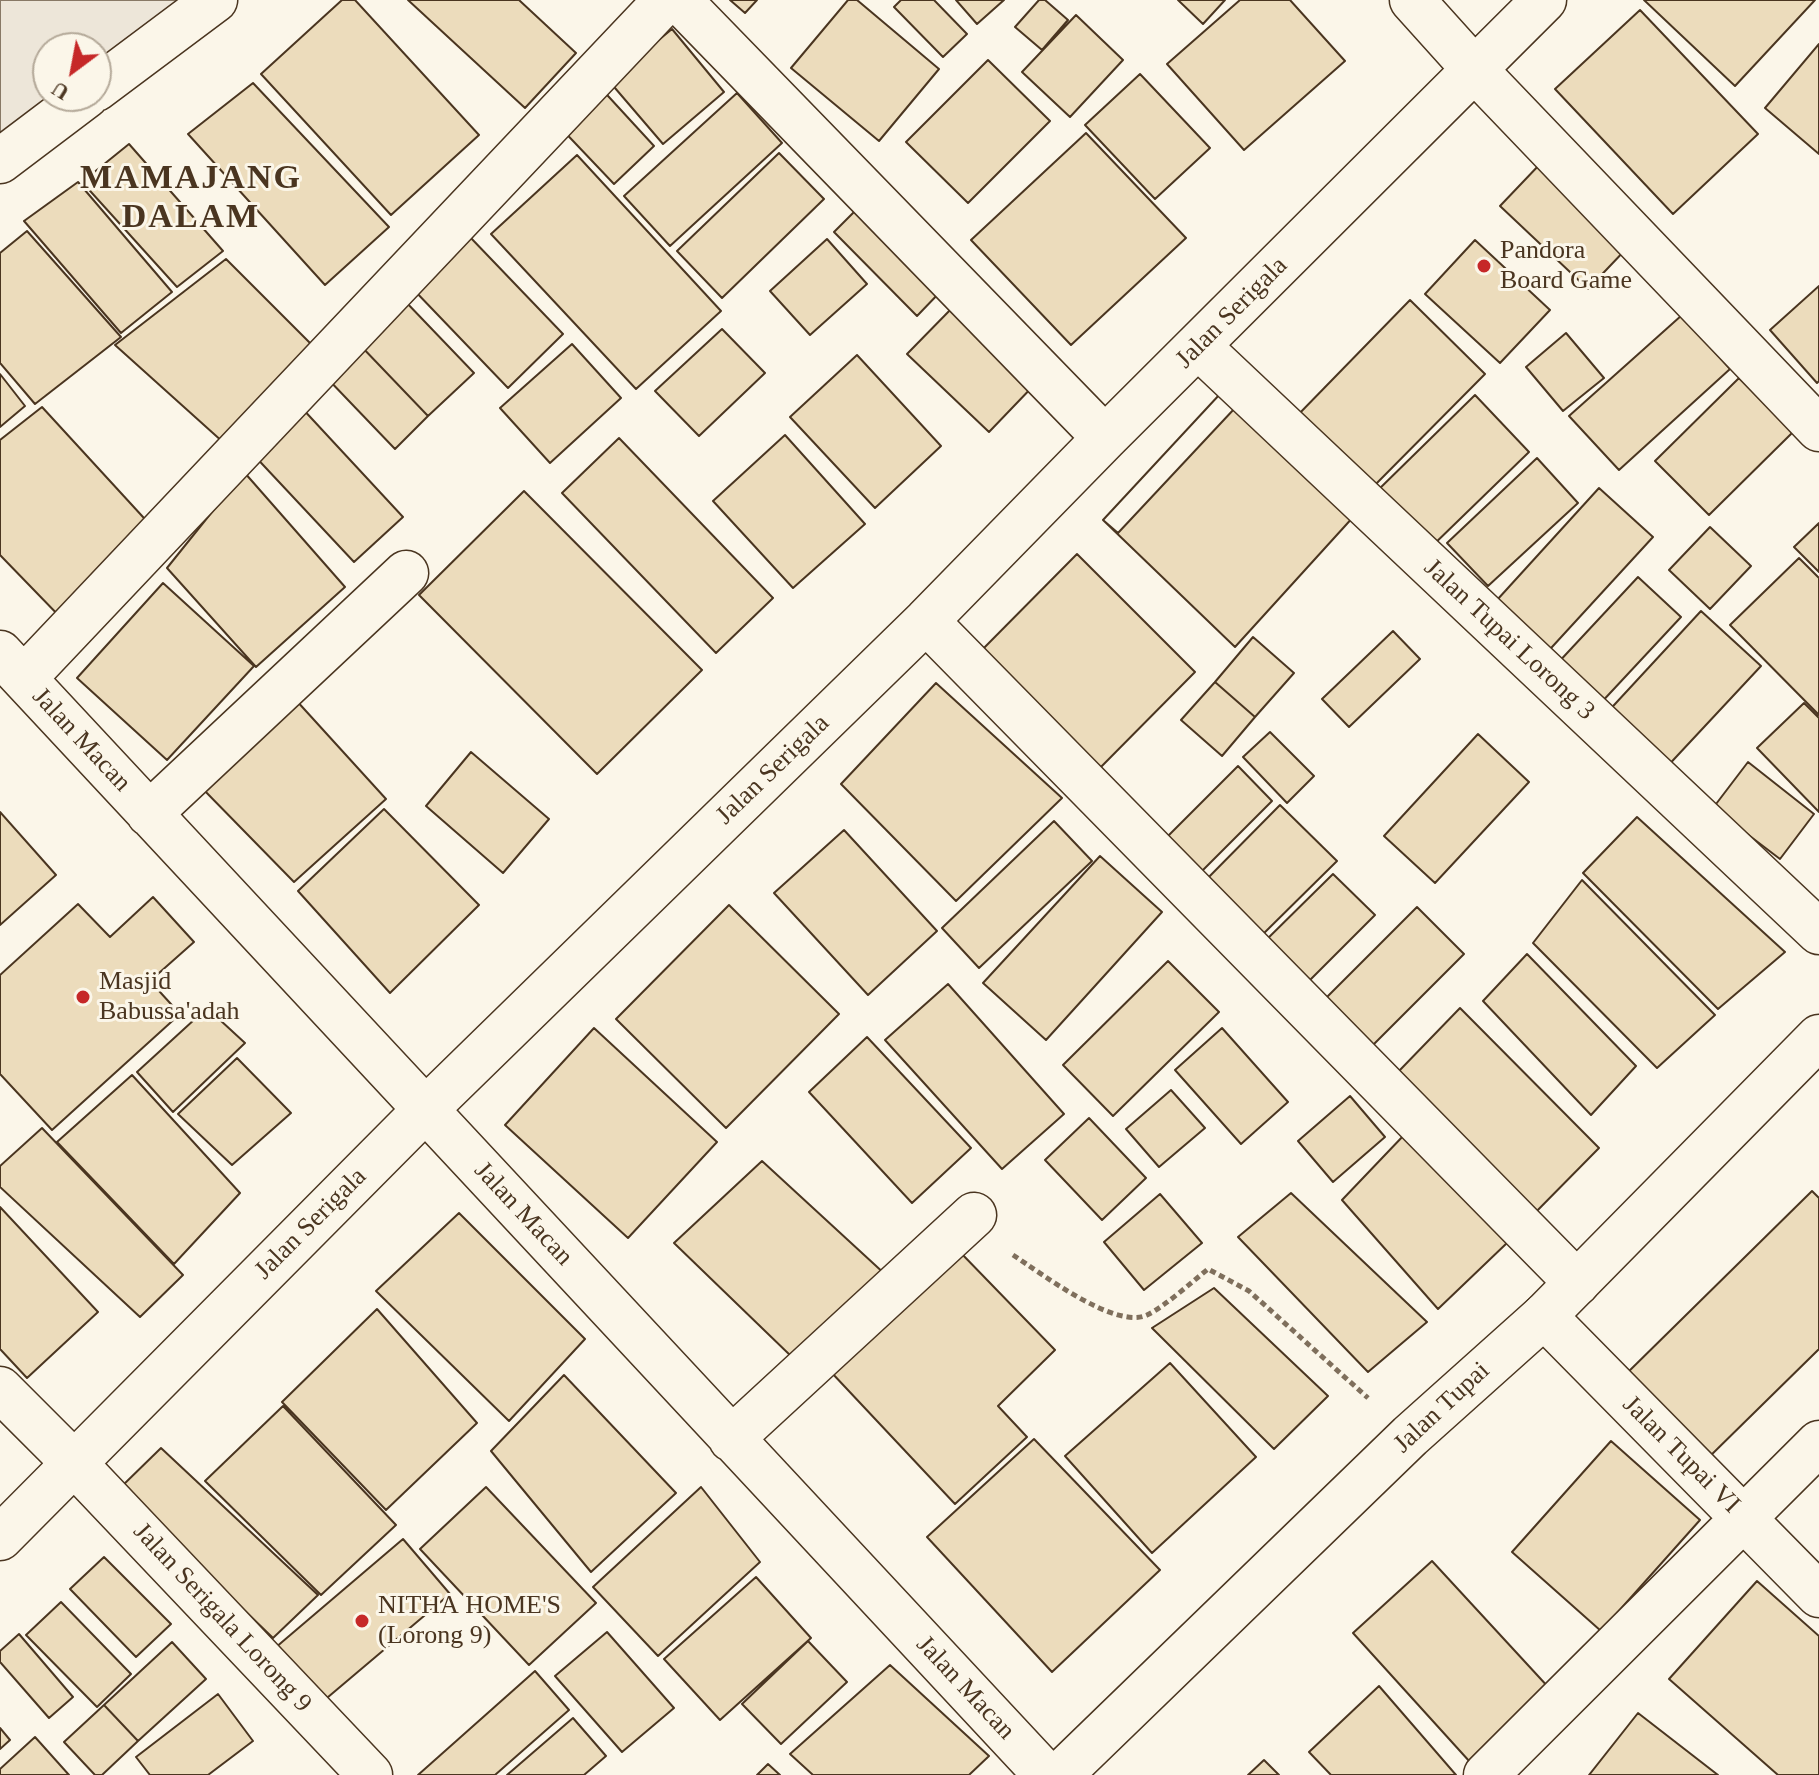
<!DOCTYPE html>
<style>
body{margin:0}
#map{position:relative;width:1819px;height:1775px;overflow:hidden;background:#fbf6e9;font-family:Georgia,serif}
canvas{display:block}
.north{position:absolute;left:32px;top:32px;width:80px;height:80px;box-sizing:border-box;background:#fbf6e9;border:2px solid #b4a999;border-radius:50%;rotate:212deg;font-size:22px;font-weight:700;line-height:32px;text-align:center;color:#4a3520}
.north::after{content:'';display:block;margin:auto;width:28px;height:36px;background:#c62828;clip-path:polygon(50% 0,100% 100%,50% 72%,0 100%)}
</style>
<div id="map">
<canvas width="1819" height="1775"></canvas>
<div class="north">U</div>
</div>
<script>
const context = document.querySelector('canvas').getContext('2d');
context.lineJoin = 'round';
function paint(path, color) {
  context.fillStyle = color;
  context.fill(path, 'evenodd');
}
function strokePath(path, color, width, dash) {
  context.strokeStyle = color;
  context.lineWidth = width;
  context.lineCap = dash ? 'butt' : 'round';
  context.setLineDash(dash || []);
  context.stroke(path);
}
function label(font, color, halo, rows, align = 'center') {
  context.font = font + ' Georgia,serif';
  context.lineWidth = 6;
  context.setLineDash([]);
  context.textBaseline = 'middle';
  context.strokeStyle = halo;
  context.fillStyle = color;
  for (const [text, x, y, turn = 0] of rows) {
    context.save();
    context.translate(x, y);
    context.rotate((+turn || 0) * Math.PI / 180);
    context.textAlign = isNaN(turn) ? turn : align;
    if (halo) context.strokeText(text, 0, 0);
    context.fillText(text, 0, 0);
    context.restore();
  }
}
const green = new Path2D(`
 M 0,0 L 215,0 L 96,89 L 96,48 L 48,48 L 48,96 L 86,96 L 0,161 Z`);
paint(green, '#ede6d9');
strokePath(green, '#887966', 2);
const building = new Path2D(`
 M 342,0 L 355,0 L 479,135 L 391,215 L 261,74 Z
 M 408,0 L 519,0 L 576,53 L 525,108 Z
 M 730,0 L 757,0 L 745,13 Z
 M 848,0 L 857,0 L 939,69 L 879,141 L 791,68 Z
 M 901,0 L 934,0 L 967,34 L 943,57 L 894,7 Z
 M 956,0 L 1004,0 L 977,24 Z
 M 1039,0 L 1045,0 L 1068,20 L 1042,50 L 1015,27 Z
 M 1178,0 L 1225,0 L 1203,24 Z
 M 1240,0 L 1290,0 L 1345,61 L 1244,150 L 1167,64 Z
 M 1644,0 L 1815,0 L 1735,86 Z
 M 1640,10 L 1758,134 L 1673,214 L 1555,89 Z
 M 1076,15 L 1123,60 L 1070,117 L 1022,72 Z
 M 672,29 L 724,92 L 663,144 L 609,81 Z
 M 1819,44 L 1819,154 L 1765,108 Z
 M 988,60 L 1050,121 L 968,203 L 906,142 Z
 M 1140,74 L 1210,148 L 1155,199 L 1085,125 Z
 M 253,83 L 389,227 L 325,285 L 188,134 Z
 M 597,84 L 654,146 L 614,184 L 556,123 Z
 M 737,93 L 782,143 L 670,246 L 624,196 Z
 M 1086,133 L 1186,238 L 1071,345 L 971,240 Z
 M 129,144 L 223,251 L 177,287 L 82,182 Z
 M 779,153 L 824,199 L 722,298 L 677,251 Z
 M 577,155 L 721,311 L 636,389 L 491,234 Z
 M 1541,163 L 1628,247 L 1588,289 L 1500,206 Z
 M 78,182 L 172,292 L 121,333 L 24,221 Z
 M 859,207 L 942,290 L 917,316 L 834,232 Z
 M 27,231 L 121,337 L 35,404 L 0,363 L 0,253 Z
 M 469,236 L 563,334 L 508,388 L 413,289 Z
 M 827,239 L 867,284 L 810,335 L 770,291 Z
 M 1475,240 L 1550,310 L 1500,363 L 1425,294 Z
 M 226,259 L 324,357 L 234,452 L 115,345 Z
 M 1819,286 L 1819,381 L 1817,383 L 1770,330 Z
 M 404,300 L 474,373 L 428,416 L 359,344 Z
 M 1410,300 L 1485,374 L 1368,492 L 1294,419 Z
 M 955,305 L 1037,382 L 989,432 L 907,354 Z
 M 1682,315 L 1730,369 L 1619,470 L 1569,416 Z
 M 722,329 L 765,373 L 699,436 L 655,391 Z
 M 1566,333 L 1604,378 L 1563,411 L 1526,367 Z
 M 359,344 L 428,416 L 395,449 L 325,376 Z
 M 572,344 L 621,398 L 550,463 L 500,408 Z
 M 857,355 L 941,446 L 875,508 L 790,417 Z
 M 0,374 L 25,406 L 0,427 Z
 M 1739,378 L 1793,432 L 1709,515 L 1655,461 Z
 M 1220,394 L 1355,515 L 1235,647 L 1103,520 Z
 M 1220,394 L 1235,408 L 1118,533 L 1103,520 Z
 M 1475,395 L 1529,452 L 1427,551 L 1373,495 Z
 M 300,406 L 403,517 L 354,562 L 250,451 Z
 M 42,407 L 154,529 L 64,621 L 0,555 L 0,440 Z
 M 785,435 L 865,524 L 793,588 L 713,501 Z
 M 619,438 L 773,598 L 716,653 L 562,493 Z
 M 1537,458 L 1578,503 L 1488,586 L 1447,543 Z
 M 244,472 L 345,587 L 256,667 L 167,568 Z
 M 1599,488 L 1653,537 L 1541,659 L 1487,611 Z
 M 524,491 L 702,670 L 597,774 L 419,595 Z
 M 1819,523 L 1819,572 L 1794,547 Z
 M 1710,527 L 1751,566 L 1710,609 L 1669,570 Z
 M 1077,554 L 1195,672 L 1094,774 L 975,657 Z
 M 1799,558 L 1819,578 L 1819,715 L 1730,625 Z
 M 1638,577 L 1681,617 L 1598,706 L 1555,666 Z
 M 163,583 L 254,666 L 167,760 L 77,678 Z
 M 1701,611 L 1761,666 L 1663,771 L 1603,717 Z
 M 1393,631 L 1420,659 L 1349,727 L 1322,699 Z
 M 1253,637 L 1294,673 L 1255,717 L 1215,682 Z
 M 1215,682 L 1255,717 L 1222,756 L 1181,720 Z
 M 936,683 L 1062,798 L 956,901 L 841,784 Z
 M 295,699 L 386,799 L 294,882 L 200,786 Z
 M 1804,703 L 1819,718 L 1819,812 L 1757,748 Z
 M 1270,732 L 1314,776 L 1287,803 L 1243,757 Z
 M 1478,734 L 1529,782 L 1435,883 L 1384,836 Z
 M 471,752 L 549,819 L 503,873 L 426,806 Z
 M 1748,762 L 1814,814 L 1780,859 L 1713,808 Z
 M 1238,766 L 1272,801 L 1193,880 L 1158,846 Z
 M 1280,805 L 1337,861 L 1254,943 L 1198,888 Z
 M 384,809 L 479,905 L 390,993 L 298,891 Z
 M 0,812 L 56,875 L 0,925 Z
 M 1637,817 L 1785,952 L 1718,1009 L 1583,873 Z
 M 1054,821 L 1092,861 L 979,968 L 942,928 Z
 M 844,830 L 937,931 L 868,995 L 774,893 Z
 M 1100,856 L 1162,912 L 1046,1040 L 983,983 Z
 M 1333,874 L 1375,915 L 1298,992 L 1256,950 Z
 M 1582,880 L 1715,1015 L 1657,1068 L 1533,943 Z
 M 153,897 L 194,942 L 150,981 L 180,1014 L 52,1130 L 0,1074 L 0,975 L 78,904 L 110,937 Z
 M 729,905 L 839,1014 L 726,1128 L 616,1019 Z
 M 1417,907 L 1464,954 L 1362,1056 L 1315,1009 Z
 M 1527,954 L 1636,1066 L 1591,1115 L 1483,1001 Z
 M 1168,961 L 1219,1012 L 1113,1116 L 1063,1065 Z
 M 948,984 L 1064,1114 L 1002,1169 L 885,1040 Z
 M 207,1008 L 245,1043 L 173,1112 L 137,1072 Z
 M 1460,1008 L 1599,1148 L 1527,1221 L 1399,1071 Z
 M 594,1028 L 717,1142 L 628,1238 L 505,1125 Z
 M 1222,1028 L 1288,1102 L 1241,1144 L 1175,1070 Z
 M 867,1037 L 971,1148 L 912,1203 L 809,1092 Z
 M 237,1058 L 291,1113 L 232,1165 L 178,1114 Z
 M 132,1075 L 240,1193 L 174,1264 L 57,1142 Z
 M 1171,1090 L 1205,1128 L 1159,1167 L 1126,1129 Z
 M 1350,1096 L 1385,1137 L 1333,1182 L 1298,1141 Z
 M 1089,1118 L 1146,1178 L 1102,1220 L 1045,1160 Z
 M 42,1128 L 183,1275 L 140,1317 L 0,1187 L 0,1166 Z
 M 1405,1134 L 1508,1242 L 1438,1309 L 1342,1200 Z
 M 762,1161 L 887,1276 L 793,1358 L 674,1243 Z
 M 1812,1191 L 1819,1198 L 1819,1349 L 1703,1463 L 1620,1380 Z
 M 1291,1193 L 1427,1322 L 1368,1372 L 1238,1237 Z
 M 1160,1194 L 1202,1243 L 1144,1290 L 1104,1242 Z
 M 0,1207 L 98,1312 L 27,1378 L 0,1349 Z
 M 459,1213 L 585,1339 L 509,1421 L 376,1291 Z
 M 959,1251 L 1055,1350 L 998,1406 L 1027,1437 L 955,1504 L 831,1372 Z
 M 1214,1288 L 1328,1396 L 1274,1449 L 1152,1328 Z
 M 377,1309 L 477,1423 L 386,1510 L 282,1402 Z
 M 1170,1363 L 1256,1457 L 1152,1553 L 1065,1456 Z
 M 564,1375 L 676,1493 L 591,1572 L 491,1451 Z
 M 283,1406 L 396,1525 L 321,1595 L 205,1481 Z
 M 1034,1439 L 1160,1570 L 1052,1672 L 927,1537 Z
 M 1611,1441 L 1700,1520 L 1601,1631 L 1512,1552 Z
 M 161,1448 L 318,1595 L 273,1638 L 119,1489 Z
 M 486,1487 L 596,1603 L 529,1665 L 420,1549 Z
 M 701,1487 L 760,1562 L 658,1656 L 593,1587 Z
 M 403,1539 L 450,1594 L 321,1703 L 275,1648 Z
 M 104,1557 L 171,1624 L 136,1657 L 70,1589 Z
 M 1432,1561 L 1550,1689 L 1470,1762 L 1353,1633 Z
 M 756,1577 L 811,1638 L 720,1720 L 664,1659 Z
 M 1757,1581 L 1819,1636 L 1819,1775 L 1778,1775 L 1669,1679 Z
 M 61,1602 L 131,1674 L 97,1707 L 26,1635 Z
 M 607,1632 L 674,1708 L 622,1752 L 555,1676 Z
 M 19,1634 L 73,1697 L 49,1718 L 0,1662 L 0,1651 Z
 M 808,1641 L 847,1682 L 781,1744 L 742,1704 Z
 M 172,1642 L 206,1679 L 138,1741 L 104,1705 Z
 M 890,1665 L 989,1756 L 969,1775 L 813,1775 L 790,1754 Z
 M 535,1671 L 569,1710 L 495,1775 L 418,1775 Z
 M 1379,1686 L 1456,1775 L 1331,1775 L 1309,1752 Z
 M 218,1694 L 253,1741 L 208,1775 L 150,1775 L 136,1757 Z
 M 104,1705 L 138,1741 L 102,1775 L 95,1775 L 64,1742 Z
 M 1638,1713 L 1718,1775 L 1589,1775 Z
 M 573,1718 L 606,1756 L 584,1775 L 507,1775 Z
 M 0,1728 L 10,1740 L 0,1749 Z
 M 35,1737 L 69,1775 L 0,1775 L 0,1769 Z
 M 1264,1760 L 1279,1775 L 1248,1775 Z
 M 768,1764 L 780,1775 L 757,1775 Z`);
paint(building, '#ecdcbc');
strokePath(building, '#4a3520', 2);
const street = new Path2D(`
 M 679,0 L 1105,438
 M 1412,0 L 1475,70 L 1819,429
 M 1199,347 L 1819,932
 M 926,621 L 1577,1283
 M 0,653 L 1046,1775
 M 24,678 L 666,0
 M 149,814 L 406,573
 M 1544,1316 L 1819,1595
 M 0,1389 L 73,1462 L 370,1775
 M 731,1439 L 974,1215
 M 0,1538 L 426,1109 L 926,621 L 1105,438 L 1544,0
 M 1486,1775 L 1819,1443`);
const secondary = new Path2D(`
 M 96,89 L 215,0
 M 0,161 L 86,96
 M 1060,1775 L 1410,1436 L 1544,1316 L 1819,1037`);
strokePath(street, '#4a3520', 47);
strokePath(secondary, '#4a3520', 47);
strokePath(new Path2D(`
 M 1013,1255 C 1041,1273 1115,1330 1147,1315 C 1164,1307 1192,1282 1208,1269 L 1249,1291 L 1368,1398`), '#7f6f5c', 5, [6, 4]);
strokePath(street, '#fbf6e9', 44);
strokePath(secondary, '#fbf6e9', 44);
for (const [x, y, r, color] of [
 [1484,266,8,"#c62828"],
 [83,997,8,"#c62828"],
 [362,1621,8,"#c62828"]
]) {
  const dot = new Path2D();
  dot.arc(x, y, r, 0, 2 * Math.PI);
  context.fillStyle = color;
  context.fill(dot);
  strokePath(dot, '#fbf6e9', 3);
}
label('26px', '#4a3520', '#fbf6e9', [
 ["Pandora",1500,251],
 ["Board Game",1500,281],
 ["Masjid",99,982],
 ["Babussa'adah",99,1012],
 ["NITHA HOME'S",378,1606],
 ["(Lorong 9)",378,1636]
], 'left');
label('26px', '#4a3520', '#fbf6e9', [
 ["Jalan Serigala",1232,313,-45],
 ["Jalan Tupai Lorong 3",1509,640,43],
 ["Jalan Macan",81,740,47],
 ["Jalan Serigala",773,770,-44],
 ["Jalan Macan",523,1214,47],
 ["Jalan Serigala",311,1224,-45],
 ["Jalan Tupai",1442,1408,-43],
 ["Jalan Tupai VI",1681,1455,45],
 ["Jalan Serigala Lorong 9",222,1618,47],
 ["Jalan Macan",965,1688,47]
]);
context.letterSpacing = '2px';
label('bold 34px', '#4a3520', '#fbf6e9', [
 ["MAMAJANG",191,179],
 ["DALAM",191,218]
]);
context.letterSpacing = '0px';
</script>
